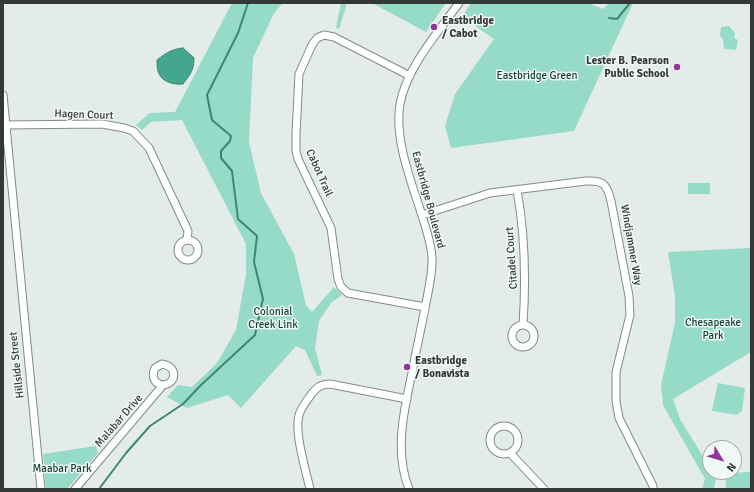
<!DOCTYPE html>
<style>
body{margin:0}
#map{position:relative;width:754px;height:492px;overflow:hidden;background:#e3ece9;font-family:Signika,sans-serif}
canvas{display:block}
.frame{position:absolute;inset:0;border:4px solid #343836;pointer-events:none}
.north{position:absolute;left:702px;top:440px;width:40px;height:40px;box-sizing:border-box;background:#f0f9f6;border:1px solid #a5aca9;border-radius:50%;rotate:128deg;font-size:11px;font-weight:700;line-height:16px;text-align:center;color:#343836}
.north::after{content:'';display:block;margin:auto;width:14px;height:18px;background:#93339c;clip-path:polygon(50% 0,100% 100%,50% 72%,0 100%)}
</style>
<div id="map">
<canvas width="754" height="492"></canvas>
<div class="frame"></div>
<div class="north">N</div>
</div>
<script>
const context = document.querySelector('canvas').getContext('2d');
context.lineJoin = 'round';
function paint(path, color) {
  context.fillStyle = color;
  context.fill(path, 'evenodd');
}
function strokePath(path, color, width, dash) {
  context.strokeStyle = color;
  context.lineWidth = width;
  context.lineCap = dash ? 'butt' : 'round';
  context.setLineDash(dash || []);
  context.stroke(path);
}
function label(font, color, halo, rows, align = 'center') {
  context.font = font + ' Signika,sans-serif';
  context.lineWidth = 3;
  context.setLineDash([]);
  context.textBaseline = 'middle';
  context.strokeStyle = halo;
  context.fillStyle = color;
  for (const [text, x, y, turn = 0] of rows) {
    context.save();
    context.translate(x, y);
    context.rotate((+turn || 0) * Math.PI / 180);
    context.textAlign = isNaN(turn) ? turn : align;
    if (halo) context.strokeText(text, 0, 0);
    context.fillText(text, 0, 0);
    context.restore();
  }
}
paint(new Path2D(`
 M 232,3 L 283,3 L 274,13 L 253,58 L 249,142 L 261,193 L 294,254 L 306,305 L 312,312 L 334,287 L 342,295 L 331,303 L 319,321 L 315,348 L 322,375 L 317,376 L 305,350 L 296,346 L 241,408 L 228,395 L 187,408 L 167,397 L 178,385 L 192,387 L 217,363 L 236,330 L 246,274 L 246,244 L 182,120 L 151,122 L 142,130 L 136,125 L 150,113 L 175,112 Z
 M 341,3 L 347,3 L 339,29 L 336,28 Z
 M 372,3 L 446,3 L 426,32 Z
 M 471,3 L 588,3 L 603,9 L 609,3 L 633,3 L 574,131 L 451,148 L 445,126 L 455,94 L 494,39 L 462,17 Z
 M 729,26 L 735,33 L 734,38 L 738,40 L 736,50 L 724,49 L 723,39 L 720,36 L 721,27 Z
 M 688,183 L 710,183 L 710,194 L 688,194 Z
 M 751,248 L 751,352 L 673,399 L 680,419 L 710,468 L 710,472 L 712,472 L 716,478 L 714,489 L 702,489 L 705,479 L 663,405 L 661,385 L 675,323 L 675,296 L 668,252 Z
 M 718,383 L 745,388 L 742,411 L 737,415 L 712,411 Z
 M 96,446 L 98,453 L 67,489 L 46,489 L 43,454 Z
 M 751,472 L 751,489 L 726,489 L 725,473 Z`), '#96dbc7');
const water = new Path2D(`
 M 183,48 L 194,58 C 194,70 190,75 183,84 C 173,85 161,82 158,71 C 157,68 157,63 157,60 C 166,53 172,49 183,48 Z`);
paint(water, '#42a78e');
strokePath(water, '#3e8674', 1);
strokePath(new Path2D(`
 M 609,18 L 617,19 L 630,3
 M 99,489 L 126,453 L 150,426 L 183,404 L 201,385 L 255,335 L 263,299 L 254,262 L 257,236 L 238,219 L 232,171 L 221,158 L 221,151 L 230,141 L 231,136 L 212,120 L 207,95 L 238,33 L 248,3`), '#3e8674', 2);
const minor = new Path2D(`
 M 410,76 L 334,37 L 324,35 L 317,38 L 312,45 L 299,74 L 296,134 L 296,151 L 298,159 L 331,228 L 338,279 L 341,287 L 348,293 L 425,307
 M 3,95 L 41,489
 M 3,125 L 102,124 L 124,128 L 133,131 L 149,148 L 188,231 L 187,240
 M 517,190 C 525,234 526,280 523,325
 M 422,215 L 490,193 L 586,181 C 603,180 607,184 611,201 L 629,296 L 630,315 L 616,372 L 616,401 L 619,418 L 653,486 L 653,489
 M178 250a10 10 0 1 1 20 0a10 10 0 1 1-20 0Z
 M512 336a11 11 0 1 1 22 0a11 11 0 1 1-22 0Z
 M490 440a14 14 0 1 1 28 0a14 14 0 1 1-28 0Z
 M 510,453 L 544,489
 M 75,489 L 163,385 C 178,383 177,366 162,364 L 155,368 C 151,376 154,384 163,385
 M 310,489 C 306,471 294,432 299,415 C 301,408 306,402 310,396 C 316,388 320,384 330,384 L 407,399
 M 409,489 C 394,452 404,410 412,373 C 416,351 421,329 425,308 C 428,292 433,273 432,257 C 431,244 427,231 423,219 C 412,183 394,141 400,104 C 406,69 438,32 459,3`);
strokePath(minor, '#838b89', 9);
strokePath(minor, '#fff', 7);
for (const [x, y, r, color] of [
 [434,27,4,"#93339c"],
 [677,67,4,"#93339c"],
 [407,367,4,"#93339c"]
]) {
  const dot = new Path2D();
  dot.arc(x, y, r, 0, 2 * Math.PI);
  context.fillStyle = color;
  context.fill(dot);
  strokePath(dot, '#f0f9f6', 1.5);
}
label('bold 11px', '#343836', '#f0f9f6', [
 ["Eastbridge",442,21],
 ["/ Cabot",442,34],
 ["Lester B. Pearson",669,61,"right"],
 ["Public School",669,74,"right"],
 ["Eastbridge",415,361],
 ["/ Bonavista",415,374]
], 'left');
label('11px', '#123f35', '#f0f9f6', [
 ["Eastbridge Green",537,76],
 ["Colonial",273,312],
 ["Creek Link",273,325],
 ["Chesapeake",713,323],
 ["Park",713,336],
 ["Maabar Park",62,469]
]);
label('11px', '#343836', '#f0f9f6', [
 ["Hagen Court",84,115,2],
 ["Cabot Trail",319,173,66],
 ["Eastbridge Boulevard",428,200,75],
 ["Windjammer Way",631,245,80],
 ["Citadel Court",512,258,-94],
 ["Hillside Street",17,365,-96],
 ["Malabar Drive",119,421,-49]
]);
</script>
